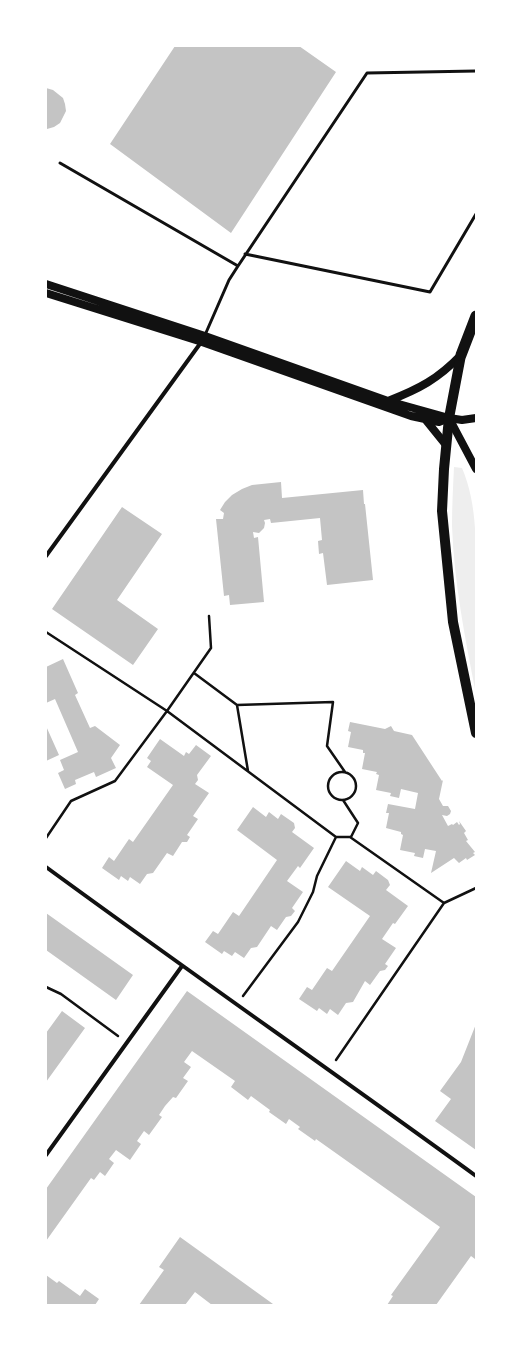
<!DOCTYPE html>
<style>
body{margin:0}
#map{position:relative;width:522px;height:1351px;overflow:hidden;background:#fff;font-family:Poppins,sans-serif}
canvas{display:block}
.frame{position:absolute;inset:0;border:47px solid #fff;pointer-events:none}
</style>
<div id="map">
<canvas width="522" height="1351"></canvas>
<div class="frame"></div>
</div>
<script>
const context = document.querySelector('canvas').getContext('2d');
context.lineJoin = 'round';
function paint(path, color) {
  context.fillStyle = color;
  context.fill(path, 'evenodd');
}
function strokePath(path, color, width, dash) {
  context.strokeStyle = color;
  context.lineWidth = width;
  context.lineCap = dash ? 'butt' : 'round';
  context.setLineDash(dash || []);
  context.stroke(path);
}
paint(new Path2D(`
 M 454,467 L 462,468 C 478,505 476,549 476,589 C 476,624 476,659 476,694 C 465,638 454,582 452,526 C 452,507 453,487 454,467 Z`), '#eee');
paint(new Path2D(`
 M 175,46 L 299,46 L 336,72 L 231,233 L 110,144 Z
 M 46,88 L 53,90 L 63,98 L 65,104 L 66,111 L 60,123 L 54,127 L 47,129 Z
 M 281,482 L 282,498 L 363,490 L 364,504 L 365,504 L 373,580 L 327,585 L 323,553 L 319,554 L 318,541 L 322,540 L 320,518 L 271,523 L 270,519 L 264,520 L 265,523 L 264,528 L 259,533 L 253,532 L 254,538 L 258,537 L 264,602 L 230,605 L 229,595 L 224,596 L 216,519 L 223,519 L 224,513 L 220,510 L 225,502 L 232,495 L 242,489 L 252,485 Z
 M 122,507 L 162,534 L 117,600 L 158,629 L 133,665 L 52,609 Z
 M 63,659 L 78,693 L 75,695 L 90,728 L 95,726 L 120,745 L 111,758 L 116,768 L 96,777 L 94,772 L 75,780 L 76,784 L 65,789 L 58,773 L 64,770 L 60,760 L 78,752 L 55,699 L 46,703 L 46,667 Z
 M 350,722 L 385,729 L 391,726 L 394,731 L 412,735 L 442,781 L 443,780 L 439,799 L 443,806 L 448,806 L 451,811 L 450,814 L 447,816 L 442,815 L 448,826 L 452,824 L 453,825 L 457,822 L 459,825 L 460,824 L 459,821 L 466,831 L 464,833 L 468,840 L 466,841 L 475,852 L 473,853 L 475,855 L 467,860 L 466,858 L 459,863 L 454,858 L 431,873 L 436,851 L 425,849 L 423,858 L 414,856 L 415,853 L 400,850 L 403,835 L 401,834 L 401,832 L 386,828 L 389,813 L 386,813 L 388,804 L 415,809 L 418,793 L 401,789 L 399,798 L 390,796 L 391,793 L 376,790 L 379,775 L 376,774 L 377,772 L 362,769 L 365,753 L 363,753 L 363,750 L 348,747 L 351,732 L 348,731 Z
 M 46,726 L 59,755 L 46,761 Z
 M 160,739 L 184,756 L 186,752 L 189,754 L 196,745 L 211,756 L 197,775 L 198,780 L 195,784 L 209,793 L 193,816 L 198,819 L 187,835 L 190,837 L 187,842 L 182,842 L 173,856 L 167,853 L 153,873 L 147,874 L 140,884 L 130,877 L 128,881 L 121,876 L 119,880 L 102,868 L 109,857 L 114,861 L 129,839 L 133,842 L 173,785 L 147,767 L 151,761 L 147,758 Z
 M 253,807 L 266,817 L 269,812 L 278,819 L 281,814 L 294,823 L 295,828 L 292,832 L 314,848 L 300,868 L 298,866 L 287,881 L 303,892 L 292,908 L 295,911 L 291,916 L 286,917 L 277,930 L 271,926 L 257,947 L 251,948 L 244,958 L 235,952 L 232,956 L 224,951 L 222,954 L 205,942 L 213,931 L 218,934 L 233,912 L 239,916 L 277,860 L 237,830 Z
 M 346,861 L 360,871 L 362,867 L 373,875 L 376,871 L 388,880 L 390,885 L 386,890 L 408,906 L 395,924 L 393,923 L 382,939 L 396,948 L 385,964 L 388,966 L 385,970 L 380,971 L 370,985 L 365,981 L 353,1002 L 346,1003 L 338,1015 L 330,1009 L 327,1014 L 319,1008 L 317,1011 L 299,999 L 307,987 L 312,990 L 327,968 L 332,971 L 370,916 L 328,887 Z
 M 46,913 L 133,975 L 116,1000 L 46,950 Z
 M 187,991 L 476,1197 L 476,1257 L 475,1259 L 471,1256 L 436,1305 L 387,1305 L 393,1296 L 391,1295 L 440,1227 L 316,1139 L 315,1141 L 298,1129 L 300,1127 L 289,1119 L 286,1124 L 269,1112 L 270,1110 L 251,1096 L 248,1100 L 231,1087 L 235,1081 L 192,1051 L 184,1062 L 191,1067 L 183,1078 L 188,1081 L 176,1098 L 173,1097 L 165,1106 L 159,1115 L 162,1117 L 149,1135 L 144,1131 L 137,1141 L 141,1144 L 130,1160 L 116,1150 L 109,1159 L 114,1163 L 105,1176 L 100,1172 L 94,1180 L 91,1178 L 46,1241 L 46,1189 Z
 M 62,1011 L 85,1028 L 46,1082 L 46,1033 Z
 M 476,1024 L 476,1150 L 435,1121 L 451,1099 L 440,1091 L 461,1062 Z
 M 180,1237 L 273,1304 L 275,1305 L 212,1305 L 195,1292 L 185,1305 L 139,1305 L 164,1270 L 159,1267 Z
 M 46,1275 L 57,1283 L 59,1281 L 80,1296 L 85,1289 L 99,1299 L 95,1305 L 46,1305 Z`), '#c4c4c4');
strokePath(new Path2D(`
 M 46,632 L 167,711 L 336,837 L 350,837 L 444,903
 M 194,673 L 237,705 L 333,702 L 327,746 L 345,772
 M 237,705 L 248,771
 M328 786a14 14 0 1 1 28 0a14 14 0 1 1-28 0Z
 M 343,800 L 358,823 L 351,837
 M 46,838 L 71,801 L 115,781 L 167,711 L 211,648 L 209,616
 M 46,987 L 61,994 L 118,1036
 M 243,996 L 298,922 L 313,892 L 317,876 L 336,837
 M 336,1060 L 444,903 L 476,888`), '#111', 2.5);
strokePath(new Path2D(`
 M 60,163 L 238,266
 M 245,254 L 430,292 L 476,214
 M 205,335 L 229,280 L 238,266 L 367,73 L 476,71`), '#111', 3);
strokePath(new Path2D(`
 M 46,556 L 202,341
 M 46,867 C 188,971 333,1072 476,1176
 M 46,1155 L 182,966`), '#111', 4);
strokePath(new Path2D(`
 M 46,284 L 205,336 L 388,401 L 449,418 L 462,420 L 476,418
 M 46,293 L 202,342 L 411,416 L 439,422 L 449,418
 M 388,401 C 419,389 438,379 461,355
 M 449,418 L 476,469
 M 425,419 L 446,445`), '#111', 8);
strokePath(new Path2D(`
 M 461,355 L 449,418 L 444,469 L 442,511 L 453,622 L 476,733`), '#111', 10);
strokePath(new Path2D(`
 M 461,355 L 476,316`), '#111', 11);
strokePath(new Path2D(`
 M 46,47 L 48,46`), '#707070', 1);
</script>
